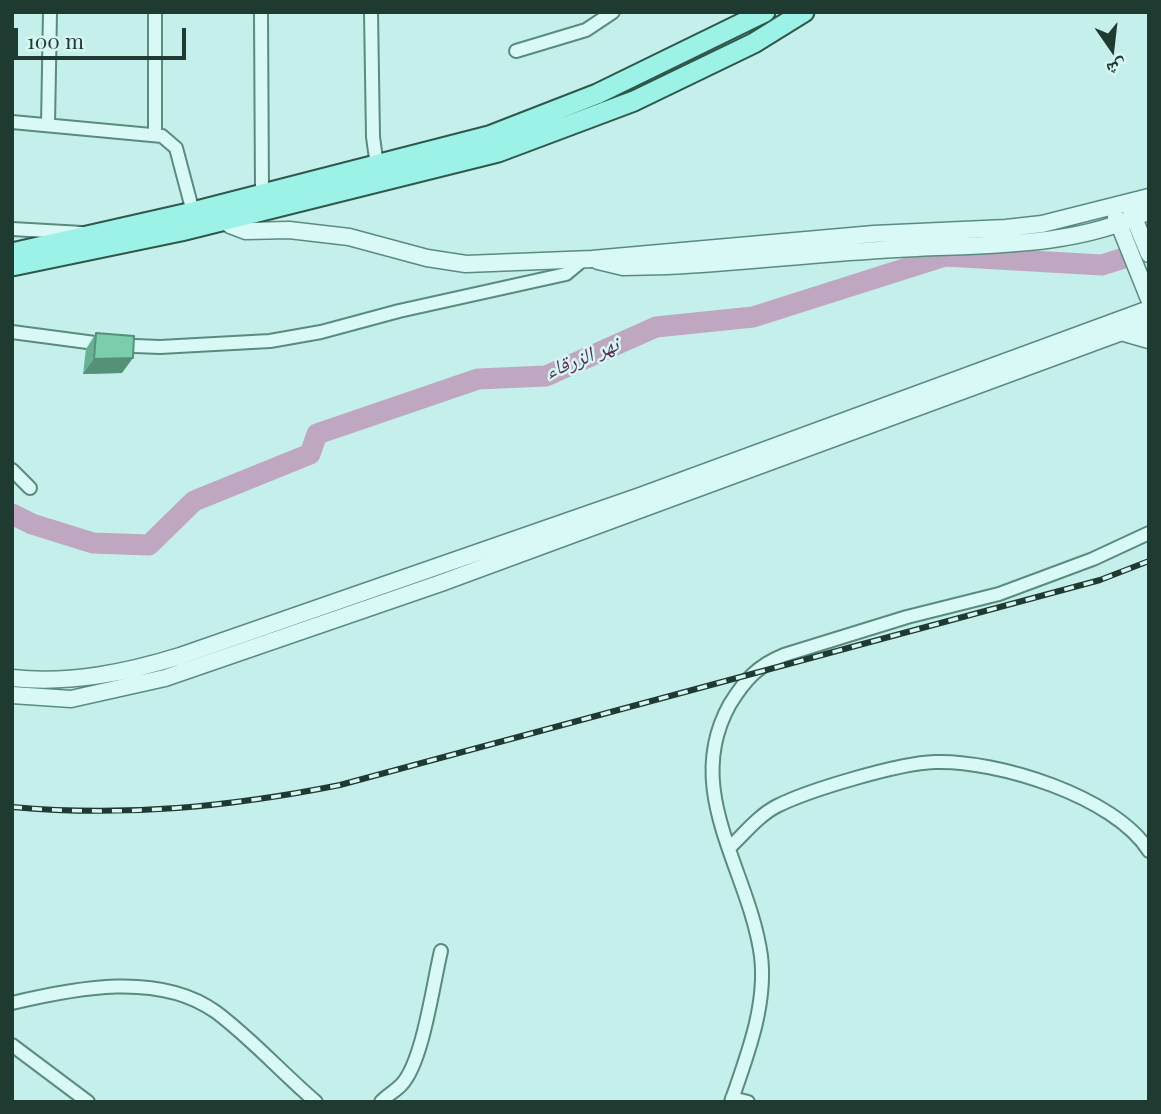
<!DOCTYPE html>
<meta charset="utf-8">
<style>
body{margin:0}
#map{position:relative;width:1161px;height:1114px;overflow:hidden;background:#c5efea;font-family:"Playfair Display","Noto Naskh Arabic",serif}
canvas{display:block}
.frame{position:absolute;inset:0;border:14px solid #1f3a31;pointer-events:none}
.north{position:absolute;left:1077px;top:14px;width:70px;height:70px;-webkit-text-stroke:5px #d5f6f3;paint-order:stroke;rotate:166deg;font-size:19px;font-weight:700;line-height:28px;text-align:center;color:#1f3a31}
.north::after{content:'';display:block;margin:auto;width:24px;height:32px;background:#1f3a31;clip-path:polygon(50% 0,100% 100%,50% 72%,0 100%)}
.scale{position:absolute;left:14px;top:28px;width:172px;height:32px;box-sizing:border-box;border:4px solid #1f3a31;border-top:0;padding-left:9px;font-size:21px;line-height:24px;white-space:nowrap;color:#1f3a31;-webkit-text-stroke:5px #d5f6f3;paint-order:stroke}
</style>
<div id="map">
<canvas width="1161" height="1114"></canvas>
<div class="frame"></div>
<div class="north">ش</div>
<div class="scale">100 m</div>
</div>
<script>
const context = document.querySelector('canvas').getContext('2d');
context.lineJoin = 'round';
function strokePath(path, color, width, dash) {
  context.strokeStyle = color;
  context.lineWidth = width;
  context.lineCap = dash ? 'butt' : 'round';
  context.setLineDash(dash || []);
  context.stroke(path);
}
function paint(path, color) {
  context.fillStyle = color;
  context.fill(path, 'evenodd');
}
function label(font, color, halo, rows, align = 'center') {
  context.font = font + ' "Playfair Display","Noto Naskh Arabic",serif';
  context.lineWidth = 5;
  context.setLineDash([]);
  context.textBaseline = 'middle';
  context.strokeStyle = halo;
  context.fillStyle = color;
  for (const [text, x, y, turn = 0] of rows) {
    context.save();
    context.translate(x, y);
    context.rotate((+turn || 0) * Math.PI / 180);
    context.textAlign = isNaN(turn) ? turn : align;
    if (halo) context.strokeText(text, 0, 0);
    context.fillText(text, 0, 0);
    context.restore();
  }
}
strokePath(new Path2D(`
 M 12,514 L 32,524 L 93,543 L 149,545 L 194,501 L 310,454 L 317,434 L 478,379 L 546,376 L 656,327 L 753,317 L 945,256 L 1102,265 L 1149,250`), '#bfa7c2', 21);
const minor = new Path2D(`
 M 261,12 L 262,193
 M 371,12 L 373,137 L 377,166
 M 516,51 L 586,30 L 613,12
 M 12,122 L 162,136 L 176,148 L 193,212
 M 48,125 L 50,12
 M 155,133 L 155,12
 M 12,229 L 82,233
 M 12,332 L 110,345 L 160,347 L 270,341 L 321,332 L 399,311 L 566,274 L 584,259
 M 12,470 L 30,488
 M 729,848 C 743,835 759,815 777,806 C 809,790 899,763 935,762 C 997,760 1114,796 1149,851
 M 12,1003 C 75,988 159,971 216,1012 C 252,1039 282,1073 316,1102
 M 12,1045 L 88,1102
 M 732,1098 L 748,1102
 M 381,1102 C 387,1095 396,1091 402,1084 C 423,1061 433,984 441,951
 M 731,1102 C 747,1056 767,1005 761,956 C 749,869 681,791 730,704 C 745,680 757,666 784,655 L 907,617 L 999,594 L 1093,559 L 1149,533`);
const tertiary = new Path2D(`
 M 1131,211 L 1149,254
 M 221,213 L 230,225 L 246,231 L 289,230 L 349,237 L 427,258 L 466,264 L 592,259 L 874,234 L 1006,228 L 1042,224 L 1149,197
 M 1116,217 L 1149,299
 M 598,261 L 623,267 L 667,266 C 744,262 820,253 897,249 C 979,244 1073,249 1149,211
 M 1121,332 L 1149,340
 M 12,678 C 70,684 125,673 180,656 L 640,496 L 1149,309
 M 12,695 L 71,699 L 165,678 L 441,583 L 1149,322`);
const primary = new Path2D(`
 M 12,253 L 193,212 L 489,136 L 597,94 L 765,12
 M 12,266 L 181,231 L 498,152 L 634,101 L 754,43 L 804,12`);
strokePath(minor, '#5b8b7d', 16);
strokePath(tertiary, '#5b8b7d', 19);
strokePath(primary, '#2f584a', 23);
strokePath(minor, '#d9f9f6', 12);
strokePath(tertiary, '#d9f9f6', 16);
strokePath(primary, '#9df2e7', 19);
const rail = new Path2D(`
 M 12,807 C 125,817 229,807 340,785 L 1100,580 L 1149,561`);
strokePath(rail, '#1f3a31', 6);
strokePath(rail, '#d5f6f3', 3.5, [10]);
paint(new Path2D(`
 M 96,333 L 122,373 L 83,374 L 86,349 Z`), '#69b194');
paint(new Path2D(`
 M 133,358 L 122,373 L 83,374 L 94,359 Z`), '#559078');
const building = new Path2D(`
 M 96,333 L 134,336 L 133,358 L 94,359 Z`);
paint(building, '#7aceac');
strokePath(building, '#559078', 2);
label('italic 21px', '#5a2e55', '#d5f6f3', [
 ["نهر الزرقاء",582,358,-22]
]);
</script>
